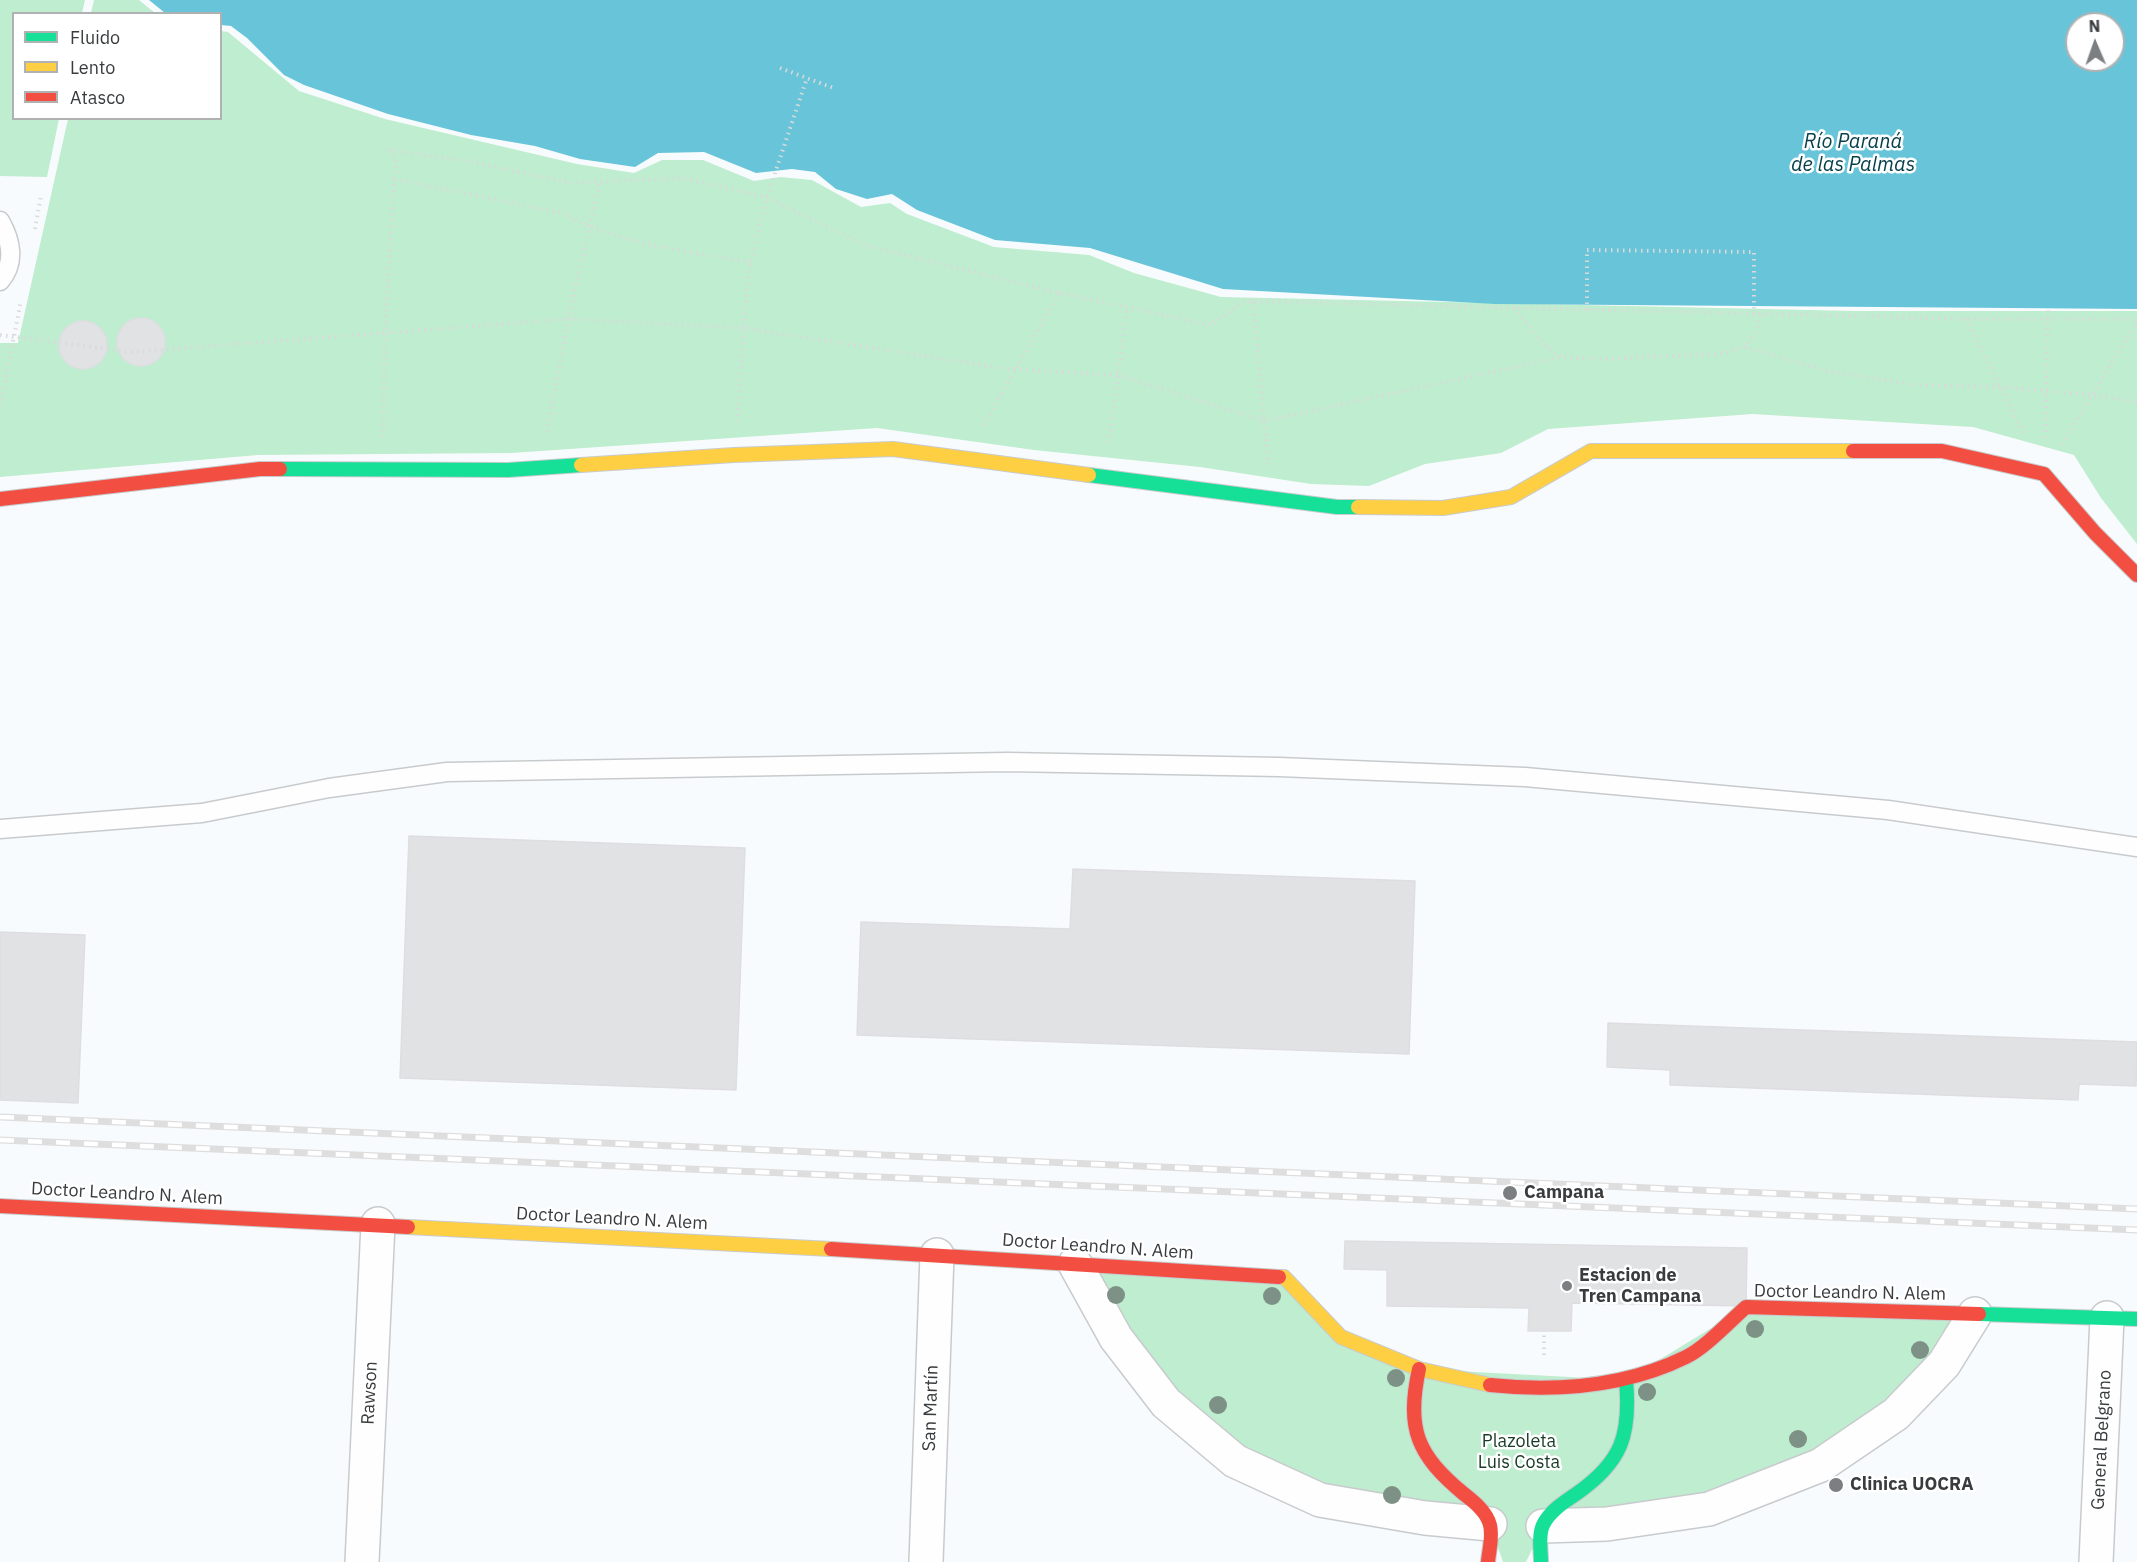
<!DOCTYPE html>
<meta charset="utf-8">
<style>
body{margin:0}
#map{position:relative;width:2137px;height:1562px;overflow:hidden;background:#f8fbfd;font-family:"IBM Plex Sans",sans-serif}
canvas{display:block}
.legend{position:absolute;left:12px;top:12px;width:210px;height:108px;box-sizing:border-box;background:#fff;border:2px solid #b0b1b2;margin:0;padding:8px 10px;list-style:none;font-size:18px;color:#393c3e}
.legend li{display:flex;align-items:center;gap:12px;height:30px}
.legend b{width:30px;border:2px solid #b0b1b2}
.north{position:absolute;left:2065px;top:12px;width:60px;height:60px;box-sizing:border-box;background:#fff;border:2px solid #b0b1b2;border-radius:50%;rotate:358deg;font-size:16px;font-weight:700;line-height:24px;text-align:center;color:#393c3e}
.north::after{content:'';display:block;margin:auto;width:21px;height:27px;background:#7c7f81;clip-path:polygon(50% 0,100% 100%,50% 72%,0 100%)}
</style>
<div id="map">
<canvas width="2137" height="1562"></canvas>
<ul class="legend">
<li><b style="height:8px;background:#16e098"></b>Fluido</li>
<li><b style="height:8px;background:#ffcf43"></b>Lento</li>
<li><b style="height:8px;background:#f24e42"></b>Atasco</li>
</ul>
<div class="north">N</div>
</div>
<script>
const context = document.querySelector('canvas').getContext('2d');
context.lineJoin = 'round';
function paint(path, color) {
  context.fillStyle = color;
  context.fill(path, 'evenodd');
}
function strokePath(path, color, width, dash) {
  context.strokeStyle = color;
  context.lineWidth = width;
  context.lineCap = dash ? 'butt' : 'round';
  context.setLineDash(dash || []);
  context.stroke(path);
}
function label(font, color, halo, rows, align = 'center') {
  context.font = font + ' "IBM Plex Sans",sans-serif';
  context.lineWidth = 5;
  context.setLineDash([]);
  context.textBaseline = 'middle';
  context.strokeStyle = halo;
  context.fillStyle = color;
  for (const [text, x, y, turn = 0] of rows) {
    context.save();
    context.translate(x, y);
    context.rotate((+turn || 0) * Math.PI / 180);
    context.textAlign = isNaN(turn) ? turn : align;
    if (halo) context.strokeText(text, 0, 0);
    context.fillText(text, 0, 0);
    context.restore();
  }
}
paint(new Path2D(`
 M 0,0 L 85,0 L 82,13 L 14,14 L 14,118 L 59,119 L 47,177 L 0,176 Z
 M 94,0 L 139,0 L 155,13 L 91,13 Z
 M 221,31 L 228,32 L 299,91 L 385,119 L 577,164 L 634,173 L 662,160 L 703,160 L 754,181 L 780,177 L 812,180 L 861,207 L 890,203 L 907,214 L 994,247 L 1089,255 L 1134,273 L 1221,297 L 1854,311 L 2137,311 L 2137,544 L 2101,498 L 2074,455 L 1973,427 L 1752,414 L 1548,429 L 1501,453 L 1425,464 L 1369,486 L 1311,484 L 1200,467 L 1034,450 L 877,428 L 511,453 L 258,455 L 0,477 L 0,343 L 18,343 L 68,119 L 220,118 Z
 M 1075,1264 L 1284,1277 L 1341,1337 L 1419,1369 L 1626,1380 L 1746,1307 L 1975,1314 L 1896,1414 L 1709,1509 L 1543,1526 L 1526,1562 L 1503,1562 L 1490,1524 L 1320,1500 L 1166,1403 Z`), '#beedcf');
paint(new Path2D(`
 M 149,0 L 2137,0 L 2137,309 L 1495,304 L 1223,289 L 1090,248 L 995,240 L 917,210 L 892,194 L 867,199 L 836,189 L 815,172 L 792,169 L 756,173 L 704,152 L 658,153 L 635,167 L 580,159 L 535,146 L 471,135 L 388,114 L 304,85 L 284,75 L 247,38 L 231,26 L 221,25 L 220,14 L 165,13 ZM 2077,24 L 2113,24 L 2113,60 L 2077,60 Z`), '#68c5d9');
const building = new Path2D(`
 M117 342a24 24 0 1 1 48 0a24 24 0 1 1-48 0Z
 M59 345a24 24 0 1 1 48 0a24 24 0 1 1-48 0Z
 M 409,836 L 745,848 L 736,1090 L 400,1078 Z
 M 1073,869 L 1415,881 L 1409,1054 L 857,1035 L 861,922 L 1070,929 Z
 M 0,932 L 85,935 L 78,1103 L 0,1100 Z
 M 1608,1023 L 2137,1042 L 2136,1086 L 2079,1084 L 2078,1100 L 1670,1085 L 1670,1070 L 1607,1067 Z
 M 1345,1241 L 1747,1248 L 1746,1306 L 1572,1303 L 1571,1331 L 1528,1331 L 1529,1308 L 1387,1306 L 1387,1270 L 1344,1269 Z`);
paint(building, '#e1e2e4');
strokePath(building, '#dedee1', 1.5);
const lane = new Path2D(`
 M 0,221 C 11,240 16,263 0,281
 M 0,829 L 202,813 L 329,788 L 447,772 L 1007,762 L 1279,767 L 1525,777 L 1888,810 L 2137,847`);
const street = new Path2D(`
 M 1075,1264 L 1116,1338 L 1166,1403 L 1235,1461 L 1320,1500 L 1425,1518 L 1490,1524
 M 1543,1526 L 1607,1524 L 1709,1509 L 1821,1465 L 1896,1414 L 1944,1364 L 1975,1314
 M 362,1562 L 378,1224
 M 926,1562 L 937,1255
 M 2096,1562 L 2107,1318`);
const fast = new Path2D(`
 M 280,469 L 508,470 L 581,465
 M 1089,475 L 1337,507 L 1358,507
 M 1979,1314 L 2137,1319
 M 1541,1562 C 1541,1551 1538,1536 1543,1525 C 1549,1512 1564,1502 1576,1494 C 1622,1462 1631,1435 1626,1380`);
const slow = new Path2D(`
 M 581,465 L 734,455 L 893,449 L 1089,475
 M 1358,507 L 1443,508 L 1511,497 L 1591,451 L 1853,451
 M 408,1227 L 831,1249
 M 1279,1277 L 1284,1277 L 1341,1337 L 1419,1369 L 1490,1385`);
const jam = new Path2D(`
 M 1853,451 L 1942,451 L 2044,474 L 2095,533 L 2137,575
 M 0,499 L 260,469 L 280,469
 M 0,1206 L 408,1227
 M 831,1249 L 1279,1277
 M 1419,1369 C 1406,1429 1417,1455 1464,1494 C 1474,1502 1487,1512 1490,1525 C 1493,1537 1489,1550 1488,1562
 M 1490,1385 C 1557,1392 1625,1387 1686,1357 C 1706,1347 1729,1322 1746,1307 L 1979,1314`);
strokePath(lane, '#c8cbcd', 21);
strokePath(street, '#c8cbcd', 36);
strokePath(fast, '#c8cbcd', 16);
strokePath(slow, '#c8cbcd', 16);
strokePath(jam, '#c8cbcd', 16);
strokePath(new Path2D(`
 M 780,68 L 836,89
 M 388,150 L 474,162 L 570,183 L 684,178 L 767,197 L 867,246 L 1042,289 L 1210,325 L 1245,301 L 1966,319 L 2137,319
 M 394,179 L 566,214 C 615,245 694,251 751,263
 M 35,229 L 41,195
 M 1253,302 L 1268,464
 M 1514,308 L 1544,345 L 1561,357 L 1600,359 L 1719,354 L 1745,347 L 1755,333 L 1761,314
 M 1587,310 L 1587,250 L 1754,252 L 1754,314
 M 1966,319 L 2024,434
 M 0,335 L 132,352 L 568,319 L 744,328 L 1008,369 L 1118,375 L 1265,421 L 1561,357
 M 1745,347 L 1827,371 L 1917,385 L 2000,387 L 2092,395 L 2137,402
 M 0,406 L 21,301
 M 737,422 L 748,272 L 767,197 L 807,78
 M 984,425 L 1059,293
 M 547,432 L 568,319 L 600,181
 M 383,437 L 385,332 L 394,179 C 397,168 399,159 389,151
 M 2045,438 L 2048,309
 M 1109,443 L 1127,307
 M 2062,445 L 2137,321
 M 1544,1355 L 1544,1331`), '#d9dada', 4, [1.5, 4.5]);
strokePath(lane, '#fefeff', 18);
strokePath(street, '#fefeff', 33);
strokePath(fast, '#16e098', 14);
strokePath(slow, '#ffcf43', 14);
strokePath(jam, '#f24e42', 14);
const rail = new Path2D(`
 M 0,1117 L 2137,1209
 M 0,1140 L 2137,1230`);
strokePath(rail, '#dededf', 7);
strokePath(rail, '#fff', 4.5, [14]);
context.fillStyle = '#7d9186';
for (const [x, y] of [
 [1116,1295],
 [1272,1296],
 [1755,1329],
 [1920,1350],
 [1396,1378],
 [1647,1392],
 [1218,1405],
 [1798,1439],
 [1392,1495]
]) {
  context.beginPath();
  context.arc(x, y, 9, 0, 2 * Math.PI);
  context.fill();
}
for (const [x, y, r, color] of [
 [1510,1193,8,"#7c7f81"],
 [1567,1286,6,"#7c7f81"],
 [1836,1485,8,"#7c7f81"]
]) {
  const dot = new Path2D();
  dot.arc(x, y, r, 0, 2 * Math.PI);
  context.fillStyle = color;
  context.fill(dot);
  strokePath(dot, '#fff', 2);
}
label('bold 18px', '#393c3e', '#fff', [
 ["Campana",1524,1193],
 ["Estacion de",1579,1276],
 ["Tren Campana",1579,1297],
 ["Clinica UOCRA",1850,1485]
], 'left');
label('18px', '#393c3e', '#fff', [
 ["Doctor Leandro N. Alem",127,1194,3],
 ["Doctor Leandro N. Alem",612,1219,3],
 ["Doctor Leandro N. Alem",1098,1247,4],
 ["Doctor Leandro N. Alem",1850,1293,1],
 ["Rawson",370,1393,-87],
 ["San Martín",931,1408,-88],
 ["General Belgrano",2102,1440,-87]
]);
label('18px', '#183b25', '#fff', [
 ["Plazoleta",1519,1442],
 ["Luis Costa",1519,1463]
]);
label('italic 20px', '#08414c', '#fff', [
 ["Río Paraná",1853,142],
 ["de las Palmas",1853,165]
]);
</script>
